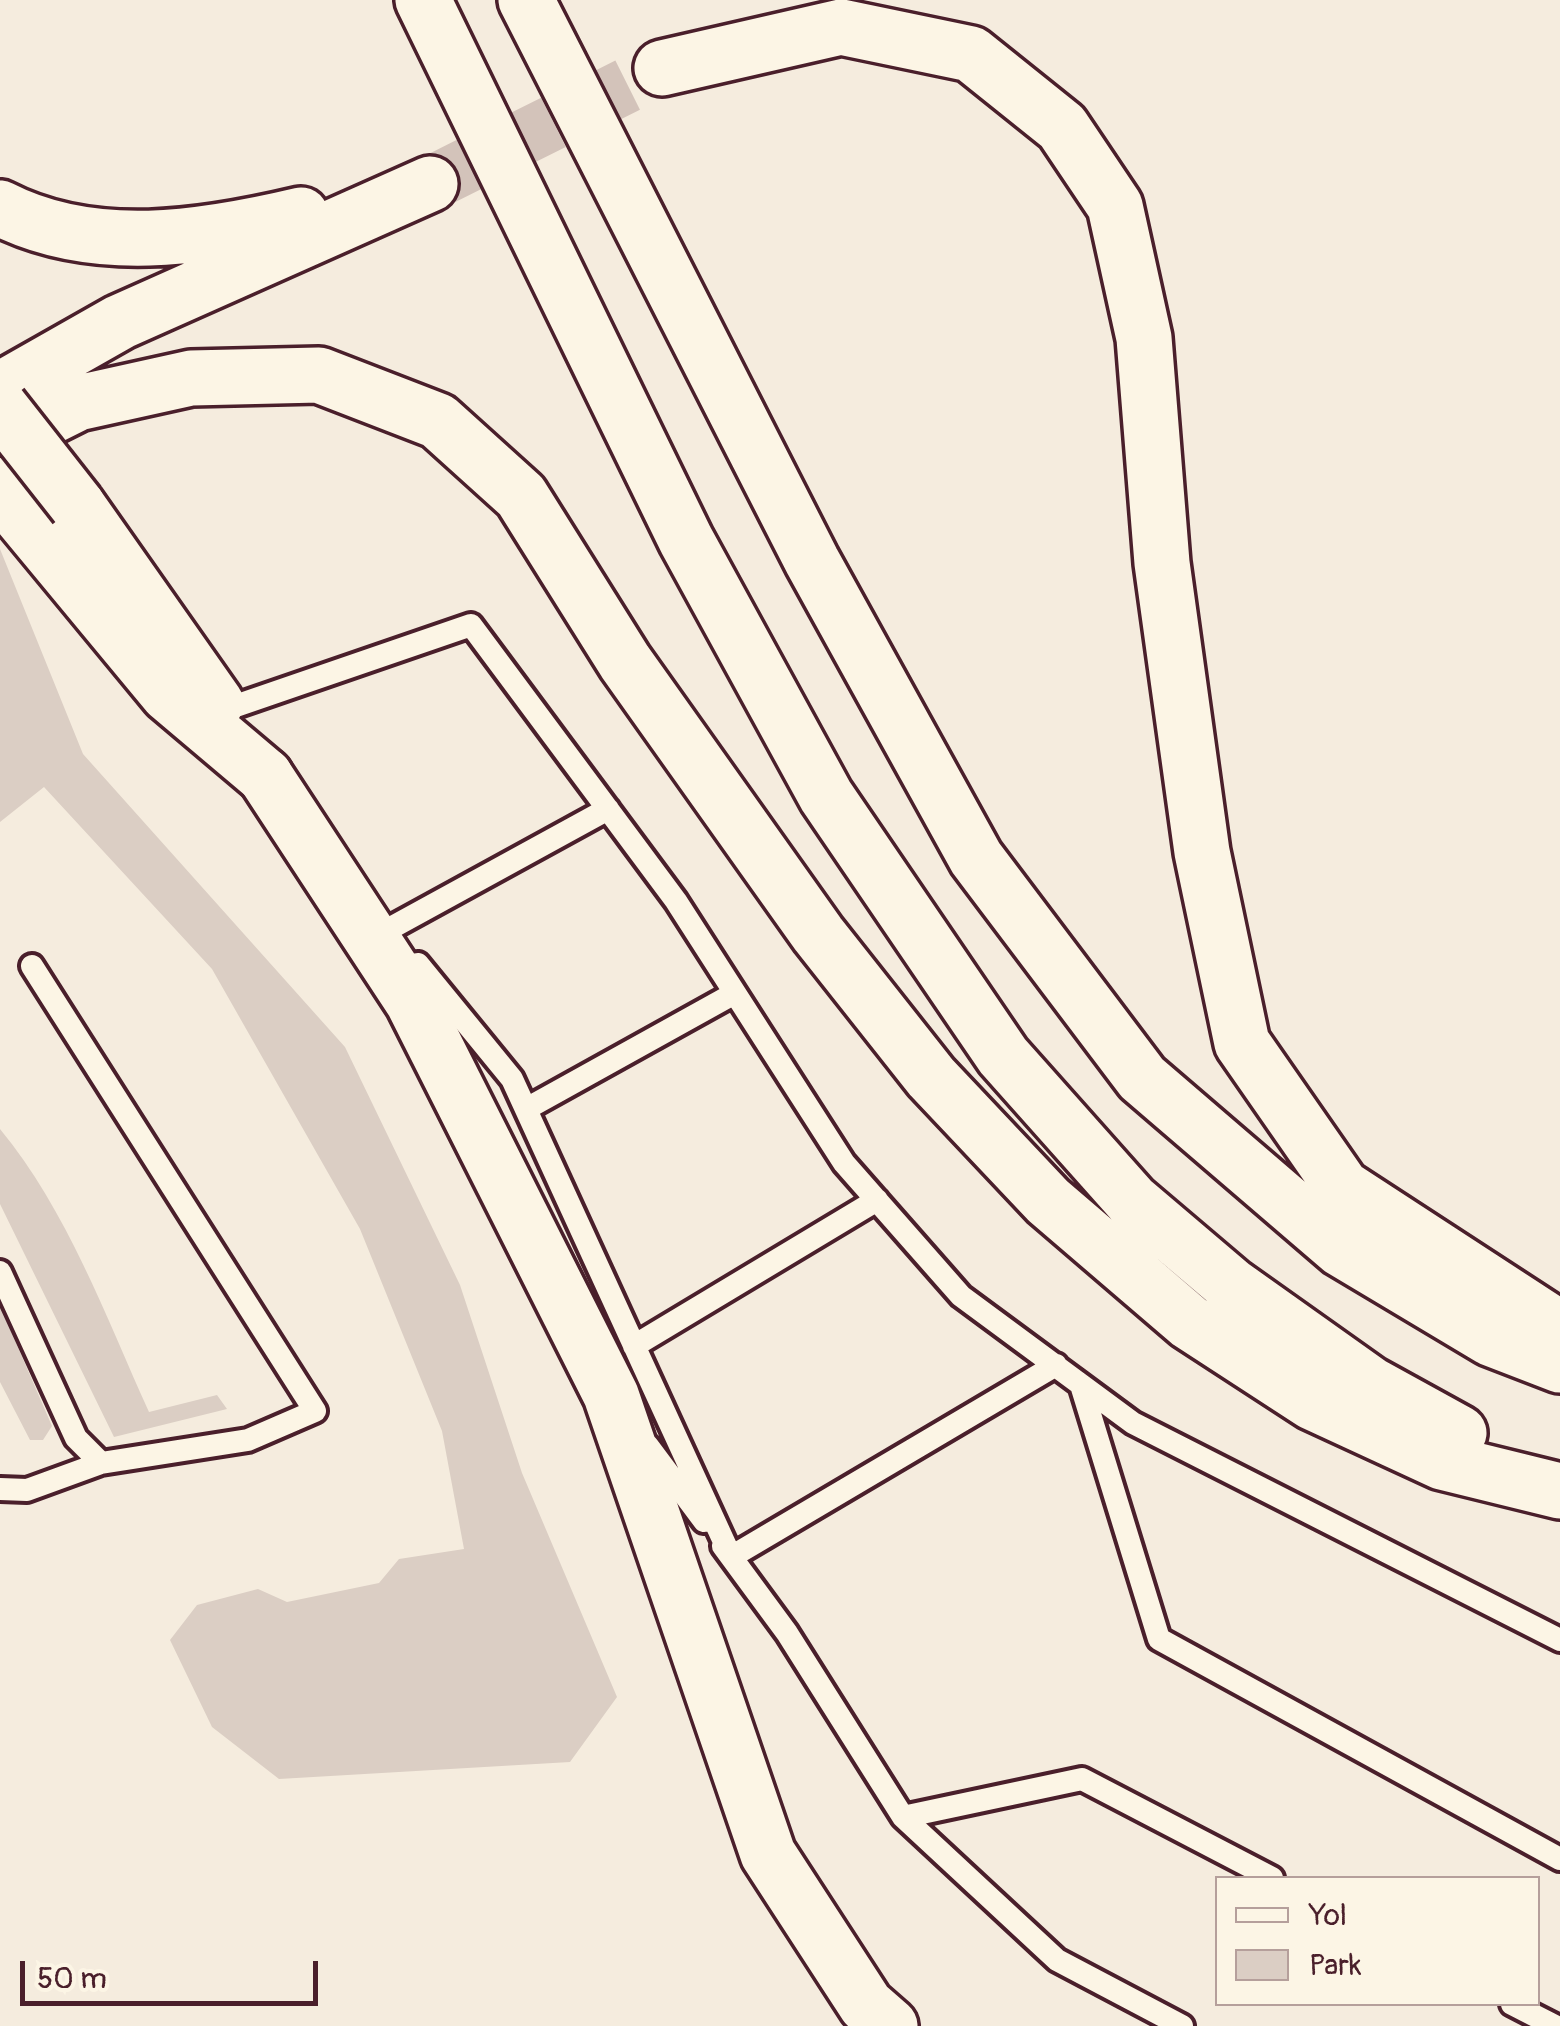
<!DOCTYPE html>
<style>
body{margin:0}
#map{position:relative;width:1560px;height:2026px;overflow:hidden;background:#f5ecde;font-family:Pangolin,sans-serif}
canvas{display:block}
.legend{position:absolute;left:1215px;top:1876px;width:325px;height:130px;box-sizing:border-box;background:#fcf5e5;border:2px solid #b59f9b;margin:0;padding:12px 18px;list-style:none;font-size:30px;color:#4a1f2b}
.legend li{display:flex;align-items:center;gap:20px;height:50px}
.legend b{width:50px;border:2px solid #b59f9b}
.scale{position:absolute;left:20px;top:1961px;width:298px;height:45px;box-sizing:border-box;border:5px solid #4a1f2b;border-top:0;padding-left:12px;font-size:30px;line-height:35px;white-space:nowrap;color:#4a1f2b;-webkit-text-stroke:8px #fcf5e5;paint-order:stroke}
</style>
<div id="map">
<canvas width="1560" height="2026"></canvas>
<ul class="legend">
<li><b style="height:12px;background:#fcf5e5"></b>Yol</li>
<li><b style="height:28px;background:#dbcec4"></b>Park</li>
</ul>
<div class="scale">50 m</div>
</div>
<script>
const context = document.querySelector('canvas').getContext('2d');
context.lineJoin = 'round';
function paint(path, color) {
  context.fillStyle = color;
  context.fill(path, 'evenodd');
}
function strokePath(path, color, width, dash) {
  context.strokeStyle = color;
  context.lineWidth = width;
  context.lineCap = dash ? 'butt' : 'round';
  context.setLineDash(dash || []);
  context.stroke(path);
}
paint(new Path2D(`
 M 0,549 L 83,754 L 345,1047 L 460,1285 L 522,1473 L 617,1697 L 570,1762 L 279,1779 L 212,1727 L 170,1640 L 197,1605 L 258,1589 L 287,1602 L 379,1583 L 399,1559 L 464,1549 L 442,1431 L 360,1229 L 212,969 L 44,787 L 0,822 Z
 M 0,1129 C 67,1210 106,1317 149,1412 L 217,1395 L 227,1409 L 114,1437 L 0,1204 Z
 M 0,1306 L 52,1426 L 43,1440 L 30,1440 L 0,1382 Z`), '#dbcec4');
strokePath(new Path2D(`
 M 430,184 L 662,68`), '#d3c3ba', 55, [55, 28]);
const service = new Path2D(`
 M 221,711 L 471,625 L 676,901 L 844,1163 L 961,1296 L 1133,1423 L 1560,1640
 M 389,929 L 608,809
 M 418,964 L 512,1079 L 731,1557 L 1056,1365
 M 526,1109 L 735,993
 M 0,1272 L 76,1438 L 101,1463 L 248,1440 L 315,1411 L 32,966
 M 634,1346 L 877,1200
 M 1081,1385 L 1159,1639 L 1560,1859
 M 648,1446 L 704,1521
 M 0,1489 L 27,1490 L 101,1463
 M 723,1546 L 787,1633 L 903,1817 L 1057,1960 L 1182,2026
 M 903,1817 L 1082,1779 L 1272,1878
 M 1512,2004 L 1555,2026`);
const tertiary = new Path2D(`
 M 265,776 L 413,1002 L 611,1395 L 768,1854 L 866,2005 L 890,2026`);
const secondary = new Path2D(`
 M 0,491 L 168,694 L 265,776
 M 77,505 L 216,703`);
const motorway = new Path2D(`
 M 423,0 L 686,540 L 826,796 L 1003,1056 L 1132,1201 L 1232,1286 L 1370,1384 L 1459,1433
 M 526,0 L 812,561 L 976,858 L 1142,1078 L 1341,1249 L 1490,1338 L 1560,1365
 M 662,68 L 841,27 L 971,54 L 1062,127 L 1115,206 L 1144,338 L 1162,563 L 1202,852 L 1242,1043 L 1342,1187 L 1560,1329
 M 0,208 C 93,256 204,238 301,215
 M 0,390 L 120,322 L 430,184
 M 0,442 L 78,403 L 191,378 L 319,375 L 438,421 L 521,496 L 625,662 L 818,934 L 931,1077 L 1048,1201 L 1189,1322 L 1312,1402 L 1442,1462 L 1560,1491`);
strokePath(service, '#4a1f2b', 30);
strokePath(tertiary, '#4a1f2b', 62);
strokePath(secondary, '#4a1f2b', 62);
strokePath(motorway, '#4a1f2b', 62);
strokePath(service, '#fcf5e5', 22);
strokePath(tertiary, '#fcf5e5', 55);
strokePath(secondary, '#fcf5e5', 55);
strokePath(motorway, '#fcf5e5', 55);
const secondaryBridge = new Path2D(`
 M 0,407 L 77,505`);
strokePath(secondaryBridge, '#4a1f2b', 62, []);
strokePath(secondaryBridge, '#fcf5e5', 55);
</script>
